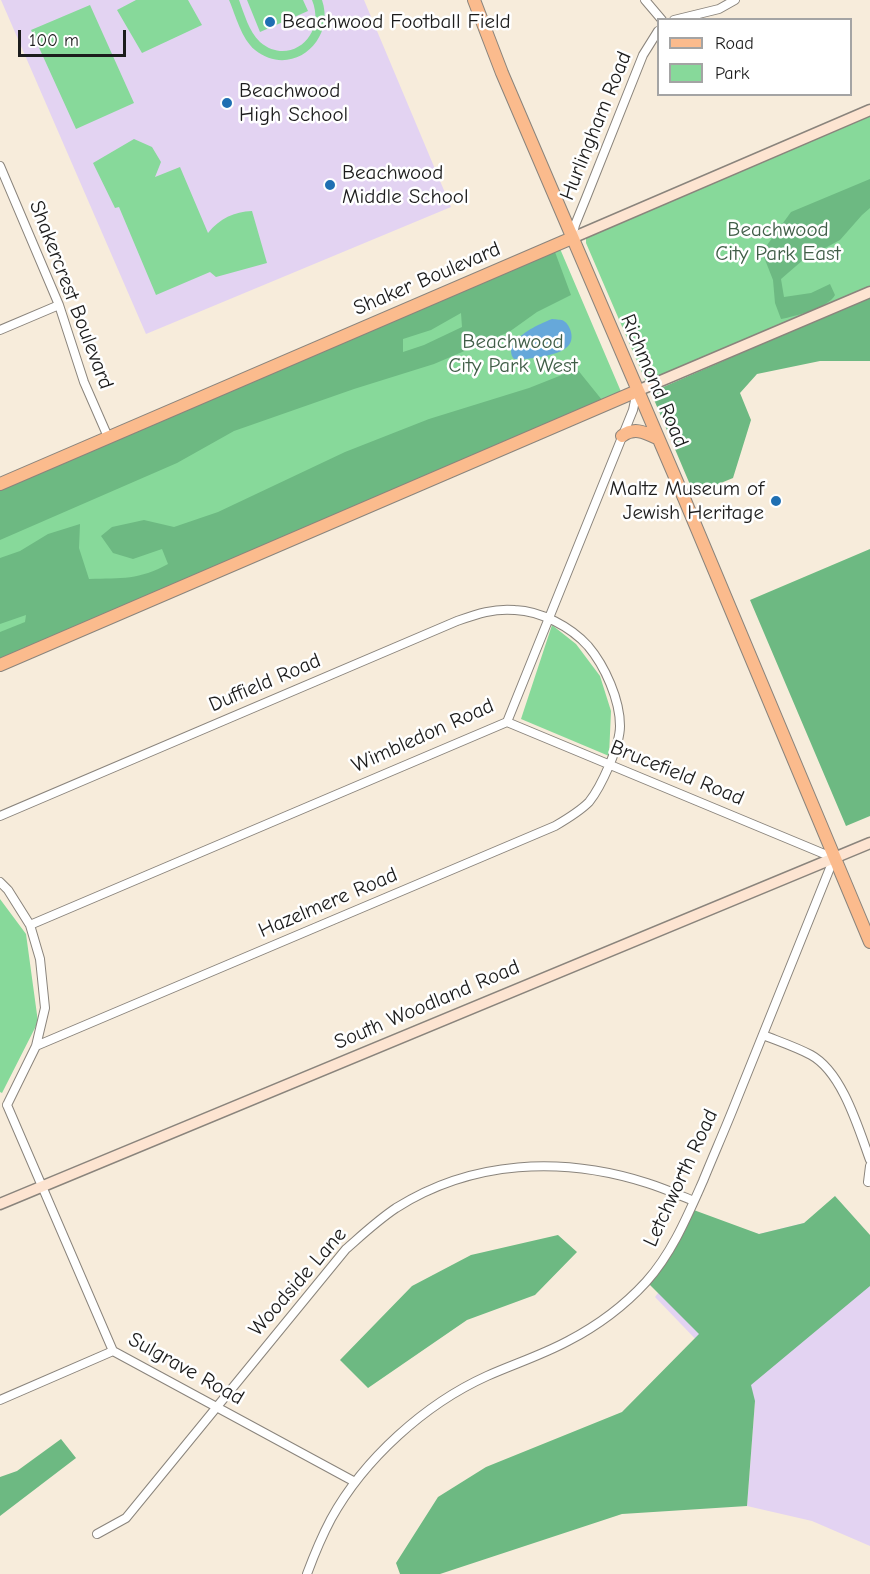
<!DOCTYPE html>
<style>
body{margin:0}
#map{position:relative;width:870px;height:1574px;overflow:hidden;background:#f7ecdb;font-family:"Comic Neue",sans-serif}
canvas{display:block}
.legend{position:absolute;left:657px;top:18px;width:195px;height:78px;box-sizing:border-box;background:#fff;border:2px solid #a4a4a4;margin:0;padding:8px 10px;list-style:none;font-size:18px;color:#1c1c1c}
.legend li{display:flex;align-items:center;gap:12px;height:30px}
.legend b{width:30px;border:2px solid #a4a4a4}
.scale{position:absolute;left:18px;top:30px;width:108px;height:27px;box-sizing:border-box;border:3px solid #1c1c1c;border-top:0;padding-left:8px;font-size:18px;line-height:21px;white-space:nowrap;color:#1c1c1c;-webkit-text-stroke:4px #fff;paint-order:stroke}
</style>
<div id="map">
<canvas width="870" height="1574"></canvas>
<ul class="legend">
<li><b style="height:8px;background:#fbbb8d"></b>Road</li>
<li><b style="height:16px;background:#87d99a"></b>Park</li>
</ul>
<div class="scale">100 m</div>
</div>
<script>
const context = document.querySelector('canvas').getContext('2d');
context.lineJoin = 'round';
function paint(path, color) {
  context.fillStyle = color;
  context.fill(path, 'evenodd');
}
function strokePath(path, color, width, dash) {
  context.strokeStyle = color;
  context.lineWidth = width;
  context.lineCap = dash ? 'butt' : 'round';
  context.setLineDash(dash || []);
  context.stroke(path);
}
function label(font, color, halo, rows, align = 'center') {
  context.font = font + ' "Comic Neue",sans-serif';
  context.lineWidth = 5;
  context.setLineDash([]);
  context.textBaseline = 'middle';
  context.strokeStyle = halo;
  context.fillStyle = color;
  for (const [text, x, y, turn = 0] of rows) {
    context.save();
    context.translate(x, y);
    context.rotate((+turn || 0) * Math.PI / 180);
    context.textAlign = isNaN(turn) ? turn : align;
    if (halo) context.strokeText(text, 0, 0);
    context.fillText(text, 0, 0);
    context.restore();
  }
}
paint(new Path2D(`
 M 1,0 L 364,0 L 451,207 L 146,334 Z
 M 713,1221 L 759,1234 L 804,1223 L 870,1282 L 870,1546 L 812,1521 L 747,1506 L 755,1401 L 655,1297 Z`), '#e3d3f2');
paint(new Path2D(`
 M 136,0 L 188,0 L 202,25 L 142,53 L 117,10 Z
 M 229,0 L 239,0 C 244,13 249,32 260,42 C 289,67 327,36 312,0 L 322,0 C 336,41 291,79 255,50 C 241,38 236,16 229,0 Z
 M 247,0 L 303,0 L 308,11 L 260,32 Z
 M 90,5 L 134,103 L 76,129 L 31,30 Z
 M 870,115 L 870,289 L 646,382 L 586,243 L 586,237 Z
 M 134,139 L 152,147 L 161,162 L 155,177 L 180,167 L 208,233 C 220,218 234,212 252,211 L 267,263 L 216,277 L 210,272 L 156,295 L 119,207 L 115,208 L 93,163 Z
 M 558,244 L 622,394 L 0,665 L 0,484 Z
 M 552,625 L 576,644 L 600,676 L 611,711 L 609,756 L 521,719 Z
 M 0,899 L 26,934 L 38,1022 L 2,1093 L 0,1092 Z`), '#87d99a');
paint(new Path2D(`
 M 870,179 L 870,208 L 862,215 L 840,240 L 803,260 L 781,279 L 784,297 L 811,293 L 830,284 L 835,295 C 828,308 796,316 781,319 L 775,303 L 773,280 L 762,252 L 791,212 Z
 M 555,252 L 571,295 L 537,312 L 509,332 L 434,364 L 354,389 L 234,431 L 177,463 L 0,540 L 0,489 ZM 461,313 L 462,327 L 424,345 L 403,352 L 403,339 L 431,330 Z
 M 870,297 L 870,361 L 820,361 L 757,374 L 740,393 L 751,420 L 733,478 L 694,494 L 655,402 L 653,395 L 661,388 Z
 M 577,369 L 602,400 L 0,659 L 0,632 L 25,622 L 26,615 L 0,624 L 0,558 L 20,551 L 48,534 L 80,524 L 79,548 L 89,579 C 122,578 139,580 168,564 L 162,549 L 133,559 L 113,553 L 101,536 L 112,527 L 144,520 L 174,527 L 218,512 L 345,452 L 429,419 L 529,388 Z
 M 870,549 L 870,816 L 846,826 L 750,600 Z
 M 835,1196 L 870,1235 L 870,1286 L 751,1385 L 755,1401 L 747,1506 L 622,1514 L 440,1574 L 400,1574 L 396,1563 L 438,1497 L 486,1467 L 622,1412 L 699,1334 L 646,1281 L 691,1209 L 759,1234 L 804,1223 Z
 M 558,1235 L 577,1252 L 535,1295 L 467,1320 L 368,1388 L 340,1360 L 412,1286 L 471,1255 Z
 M 61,1439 L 76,1458 L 0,1516 L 0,1477 L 17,1471 Z`), '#6db982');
paint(new Path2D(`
 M 552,319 C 553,319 561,320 562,320 C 570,323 575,338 569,345 C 561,356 527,360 514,359 C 501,341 539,324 552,319 Z`), '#66a8da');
const street = new Path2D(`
 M 645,0 L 662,20
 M 674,20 L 719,9 L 735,0
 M 0,166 L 59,305 L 84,382 L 108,437
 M 572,237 L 575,225 L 586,198 L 643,55 L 658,31
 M 0,330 L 59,305
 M 0,816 L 457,621 C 477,614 494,608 515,610 C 541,611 571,627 588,646 C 605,666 620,700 620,726 C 620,746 601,787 589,802 C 579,812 567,819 555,826 L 36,1046
 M 0,882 L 8,890 L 30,925 L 40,959 L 45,1008 L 36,1046 L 7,1105
 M 30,925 L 507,722 L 633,410 L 637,391
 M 763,1035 C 778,1041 796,1047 811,1055 C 842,1072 858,1127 870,1160
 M 7,1105 L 113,1351 L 355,1482
 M 868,1182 L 870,1166
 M 0,1400 L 113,1351
 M 97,1534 L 126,1518 L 346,1249 C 362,1235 378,1220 396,1208 C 472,1160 562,1156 647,1183 C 663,1188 679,1195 694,1201
 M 307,1574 C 314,1555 322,1536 331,1519 C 364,1459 425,1404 487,1376 C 514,1364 542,1355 568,1341 C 597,1326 624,1306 646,1282 C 672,1253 687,1217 703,1181 C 714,1154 726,1127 737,1099 C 769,1019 802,938 834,858 L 507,722`);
const secondary = new Path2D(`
 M 572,238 L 870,110
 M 637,391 L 870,292
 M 0,1204 L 870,843`);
const primary = new Path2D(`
 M 474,0 L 502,73 L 684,498 L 870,942
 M 622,436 C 634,427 644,432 657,438
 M 0,484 L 572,238
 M 0,665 L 637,391`);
strokePath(street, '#8a847c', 10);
strokePath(secondary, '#8a847c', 13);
strokePath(primary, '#8a847c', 14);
strokePath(street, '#fff', 8);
strokePath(secondary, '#fde4d1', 10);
strokePath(primary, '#fbbb8d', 12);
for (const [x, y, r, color] of [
 [270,22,6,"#1f6fb2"],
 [227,103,6,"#1f6fb2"],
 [330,185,6,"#1f6fb2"],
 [776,501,6,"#1f6fb2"]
]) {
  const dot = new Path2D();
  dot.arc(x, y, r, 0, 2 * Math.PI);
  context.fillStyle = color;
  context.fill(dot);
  strokePath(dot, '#fff', 2);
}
label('21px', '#1c1c1c', '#fff', [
 ["Beachwood Football Field",282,22],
 ["Beachwood",239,91],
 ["High School",239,115],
 ["Beachwood",342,173],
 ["Middle School",342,197],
 ["Maltz Museum of",764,489,"right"],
 ["Jewish Heritage",764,513,"right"]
], 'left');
label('21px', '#1c1c1c', '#fff', [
 ["Hurlingham Road",596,126,-68],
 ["Shaker Boulevard",427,279,-23],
 ["Shakercrest Boulevard",71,295,69],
 ["Richmond Road",654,381,67],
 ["Duffield Road",265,683,-23],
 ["Wimbledon Road",423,736,-24],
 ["Brucefield Road",677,773,22],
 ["Hazelmere Road",328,903,-23],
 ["South Woodland Road",427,1005,-23],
 ["Letchworth Road",681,1178,-65],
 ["Woodside Lane",298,1282,-49],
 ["Sulgrave Road",186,1369,29]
]);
label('21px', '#415e48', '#fff', [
 ["Beachwood",778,230],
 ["City Park East",778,254],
 ["Beachwood",513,342],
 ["City Park West",513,366]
]);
</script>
